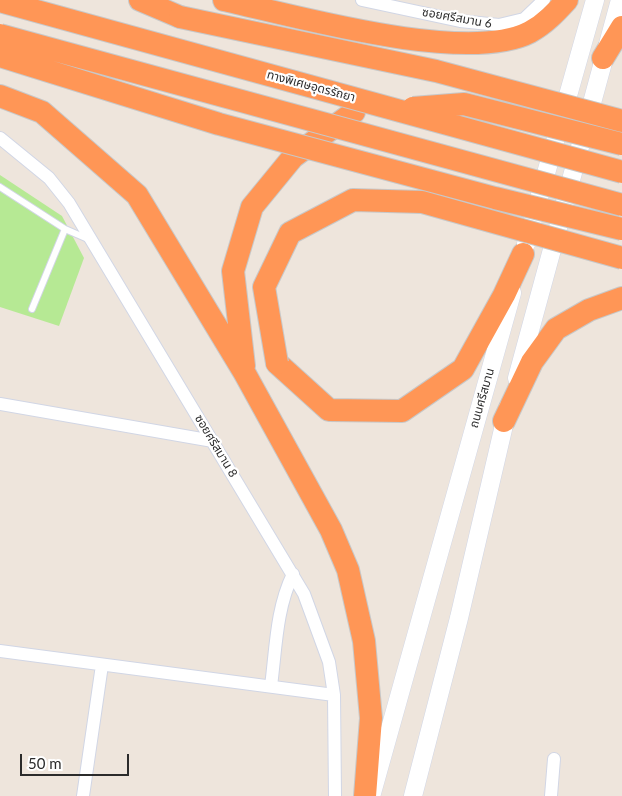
<!DOCTYPE html>
<meta charset="utf-8">
<style>
body{margin:0}
#map{position:relative;width:622px;height:796px;overflow:hidden;background:#eee5dc;font-family:Lato,sans-serif}
canvas{display:block}
.scale{position:absolute;left:20px;top:754px;width:109px;height:22px;box-sizing:border-box;border:2px solid #2b2b2b;border-top:0;padding-left:6px;font-size:15px;line-height:18px;white-space:nowrap;color:#2b2b2b;-webkit-text-stroke:4px #fff;paint-order:stroke}
</style>
<div id="map">
<canvas width="622" height="796"></canvas>
<div class="scale">50 m</div>
</div>
<script>
const context = document.querySelector('canvas').getContext('2d');
context.lineJoin = 'round';
function paint(path, color) {
  context.fillStyle = color;
  context.fill(path, 'evenodd');
}
function strokePath(path, color, width, dash) {
  context.strokeStyle = color;
  context.lineWidth = width;
  context.lineCap = dash ? 'butt' : 'round';
  context.setLineDash(dash || []);
  context.stroke(path);
}
function label(font, color, halo, rows, align = 'center') {
  context.font = font + ' Lato,"Noto Sans Thai",sans-serif';
  context.lineWidth = 4.5;
  context.setLineDash([]);
  context.textBaseline = 'middle';
  context.strokeStyle = halo;
  context.fillStyle = color;
  for (const [text, x, y, turn = 0] of rows) {
    context.save();
    context.translate(x, y);
    context.rotate((+turn || 0) * Math.PI / 180);
    context.textAlign = isNaN(turn) ? turn : align;
    if (halo) context.strokeText(text, 0, 0);
    context.fillText(text, 0, 0);
    context.restore();
  }
}
paint(new Path2D(`
 M 0,175 L 62,216 L 84,258 L 59,326 L 0,307 Z`), '#b6e994');
const service = new Path2D(`
 M 0,187 L 65,229 L 88,239
 M 32,309 L 65,229`);
const minor = new Path2D(`
 M 362,0 L 460,21 L 499,25 L 524,19 L 544,0
 M 0,138 L 49,178 L 69,203 L 304,594 L 329,662 L 334,695 L 335,796
 M 0,404 L 213,441
 M 0,651 L 334,695
 M 271,686 C 276,648 276,609 293,574
 M 83,796 L 102,665
 M 551,796 L 554,759`);
const secondary = new Path2D(`
 M 526,244 L 595,0
 M 517,378 L 620,0
 M 372,793 L 512,293
 M 413,796 L 459,618 L 508,408`);
const motorway = new Path2D(`
 M 140,0 L 180,17
 M 224,0 C 295,16 467,65 530,32 C 545,24 556,12 567,0
 M 603,58 L 622,27
 M 0,96 L 42,112 L 137,195 L 244,372 L 331,530 L 348,570 L 364,641 L 371,718 L 365,796
 M 277,363 L 329,410 L 402,411 L 463,369 L 504,295 L 523,254
 M 244,366 L 233,271 L 252,207 L 293,157 L 354,112
 M 504,421 L 532,362 L 556,329 L 589,310 L 622,298`);
strokePath(service, '#d1d6e5', 8);
strokePath(minor, '#d1d6e5', 14);
strokePath(secondary, '#d1d6e5', 19);
strokePath(motorway, '#c8c8c8', 24);
strokePath(service, '#fff', 6);
strokePath(minor, '#fff', 12);
strokePath(secondary, '#fff', 18);
strokePath(motorway, '#ff9656', 22);
const motorwayBridge = new Path2D(`
 M 0,1 L 622,172
 M 180,17 L 436,71 L 622,121
 M 0,35 L 622,205
 M 0,56 L 219,124 L 495,198 L 622,229
 M 413,108 L 464,104 L 622,144
 M 277,363 L 264,287 L 290,233 L 353,200 L 422,202 L 622,258`);
strokePath(motorwayBridge, '#c8c8c8', 24, []);
strokePath(motorwayBridge, '#ff9656', 22);
label('12px', '#2b2b2b', '#fff', [
 ["ซอยศรีสมาน 6",457,18,10],
 ["ทางพิเศษอุดรรัถยา",311,86,15],
 ["ถนนศรีสมาน",482,398,-74],
 ["ซอยศรีสมาน 8",216,446,59]
]);
</script>
